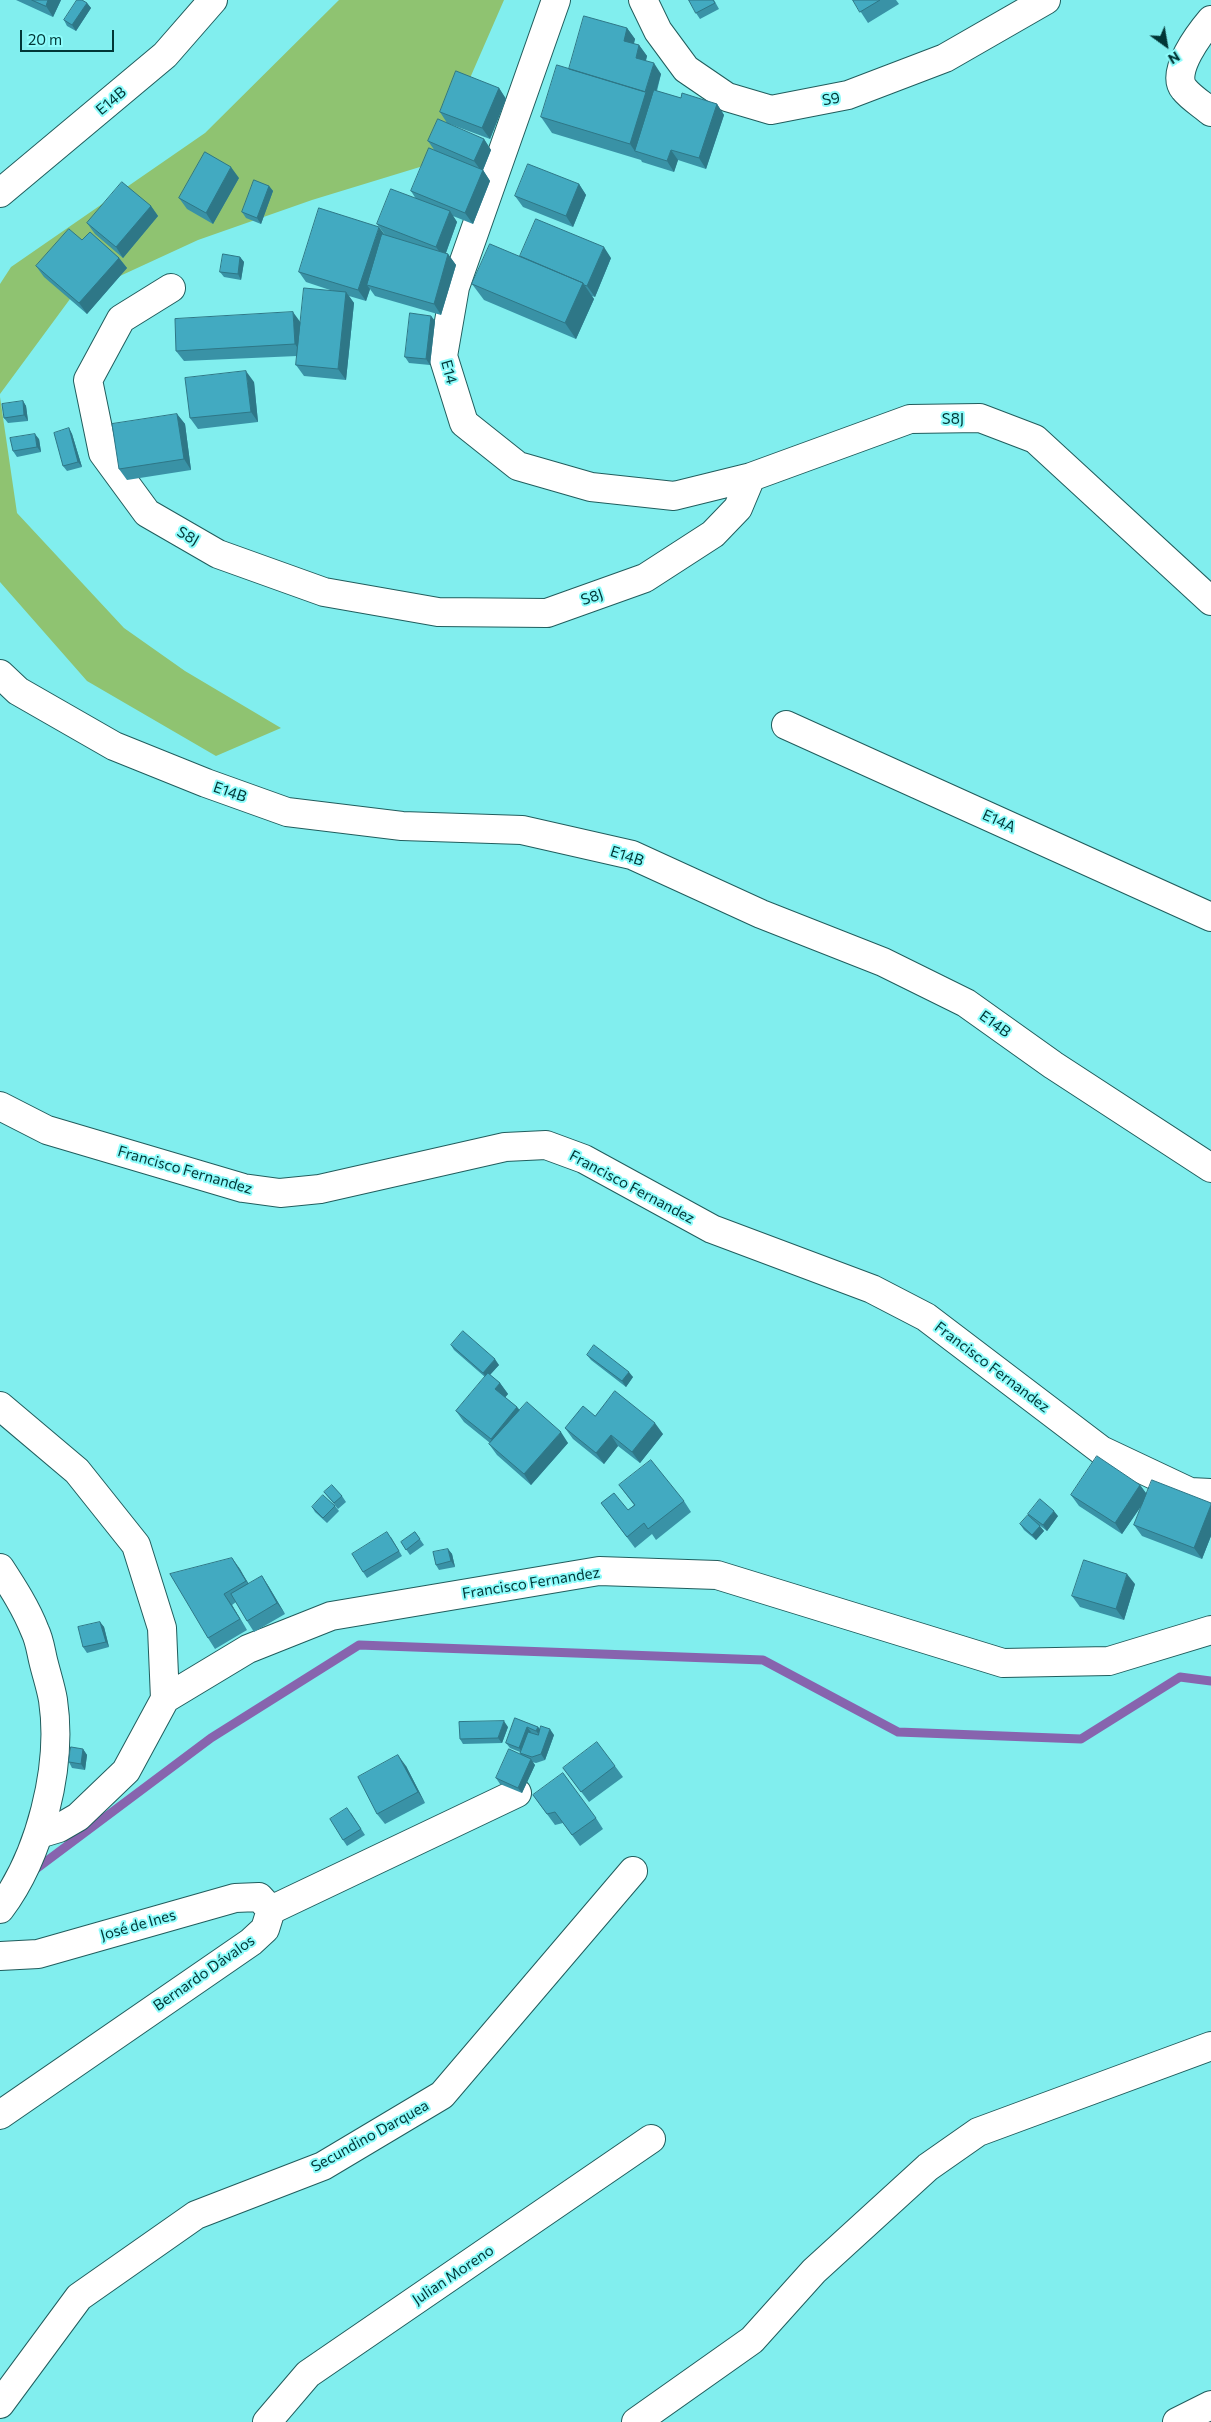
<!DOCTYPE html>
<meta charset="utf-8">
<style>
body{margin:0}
#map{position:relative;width:1211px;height:2422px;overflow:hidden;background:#81eeee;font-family:Commissioner,sans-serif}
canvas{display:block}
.north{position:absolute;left:1141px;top:20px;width:50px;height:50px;-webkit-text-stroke:4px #8efcfb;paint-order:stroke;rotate:148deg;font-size:14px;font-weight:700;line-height:20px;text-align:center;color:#013636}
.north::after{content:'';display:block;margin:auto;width:18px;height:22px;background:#013636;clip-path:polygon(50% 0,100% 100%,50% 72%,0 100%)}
.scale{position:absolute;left:20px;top:30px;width:94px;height:22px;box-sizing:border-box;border:2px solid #013636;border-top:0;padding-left:6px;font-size:15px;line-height:18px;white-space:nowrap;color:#013636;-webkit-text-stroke:4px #8efcfb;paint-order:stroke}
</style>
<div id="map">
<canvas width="1211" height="2422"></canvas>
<div class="north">N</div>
<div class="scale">20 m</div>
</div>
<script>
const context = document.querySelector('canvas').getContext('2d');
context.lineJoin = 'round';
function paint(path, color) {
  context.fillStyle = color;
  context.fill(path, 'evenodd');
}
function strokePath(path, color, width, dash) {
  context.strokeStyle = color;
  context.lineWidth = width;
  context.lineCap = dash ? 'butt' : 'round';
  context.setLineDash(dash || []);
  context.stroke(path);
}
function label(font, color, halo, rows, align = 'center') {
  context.font = font + ' Commissioner,sans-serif';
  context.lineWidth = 4;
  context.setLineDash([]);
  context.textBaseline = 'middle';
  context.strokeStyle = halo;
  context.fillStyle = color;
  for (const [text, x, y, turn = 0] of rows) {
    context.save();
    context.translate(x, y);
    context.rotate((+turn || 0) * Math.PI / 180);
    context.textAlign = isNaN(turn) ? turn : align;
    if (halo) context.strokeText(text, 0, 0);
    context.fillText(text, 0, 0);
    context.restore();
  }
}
paint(new Path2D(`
 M 339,0 L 504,0 L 433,163 L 312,200 L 198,240 L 70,299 L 0,394 L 0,284 L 11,267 L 205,133 Z
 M 0,397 L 17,513 L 124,628 L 185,671 L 281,728 L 216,756 L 87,681 L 0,582 Z`), '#8fc371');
strokePath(new Path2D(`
 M 36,1869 L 211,1738 L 359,1645 L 763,1660 L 898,1732 L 1081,1739 L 1180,1677 L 1211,1681`), '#8764ae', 9);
const minor = new Path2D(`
 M 556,0 L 455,287 L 443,356 L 464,423 L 518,466 L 591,487 L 674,496 L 751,477 L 910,419 L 980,418 L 1035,439 L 1211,601
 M 643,0 L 658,31 L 686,69 L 727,97 L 771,110 L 848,95 L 945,58 L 1046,0
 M 1211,20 C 1200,33 1170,72 1184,89 C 1191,98 1203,105 1211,112
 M 0,193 L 165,55 L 213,0
 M 171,288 L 121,319 L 88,380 L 103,453 L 147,513 L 218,554 L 324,592 L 438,612 L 547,613 L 645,578 L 713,534 L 738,508 L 751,477
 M 0,674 L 18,691 L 114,746 L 206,783 L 287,812 L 402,826 L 522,830 L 632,855 L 761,914 L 883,962 L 966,1003 L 1053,1065 L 1211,1168
 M 786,725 L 1211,917
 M 0,1106 L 47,1130 L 243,1188 L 280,1193 L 320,1189 L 505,1147 L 546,1145 L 584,1159 L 712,1229 L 872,1289 L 926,1317 L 1101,1450 L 1190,1492 L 1211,1493
 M 0,1406 L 77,1471 L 136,1545 L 162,1628 L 165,1699
 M 39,1834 L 59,1828 L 78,1817 L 126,1771 L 165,1699 L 248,1649 L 331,1616 L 599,1571 L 717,1575 L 1003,1663 L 1109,1661 L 1211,1630
 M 0,1956 L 38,1954 L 235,1898 L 259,1897 L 271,1910
 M 0,2115 L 251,1942 L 265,1929 L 271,1910 L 517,1793
 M 0,2404 L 79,2297 L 196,2215 L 323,2166 L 442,2095 L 633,1871
 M 267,2422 L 308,2374 L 651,2139
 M 636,2422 L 752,2340 L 814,2271 L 928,2167 L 978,2132 L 1211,2046
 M 1177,2422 L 1211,2405`);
const major = new Path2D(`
 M 0,1568 C 13,1588 26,1608 35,1631 C 40,1641 41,1653 44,1664 C 47,1676 51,1688 53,1700 C 63,1767 40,1856 0,1909`);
strokePath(minor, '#215d5d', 30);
strokePath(major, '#215d5d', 30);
strokePath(minor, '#fff', 28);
strokePath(major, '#fff', 28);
paint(new Path2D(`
 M 16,0 L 61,0 L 53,17 Z
 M 689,0 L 714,0 L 719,9 L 700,19 L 696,13 Z
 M 853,0 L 896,0 L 899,4 L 868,23 Z
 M 87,3 L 91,8 L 76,31 L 67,26 L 64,20 Z
 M 627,28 L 635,39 L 634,44 L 639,45 L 647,56 L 646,61 L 661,74 L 657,91 L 681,98 L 717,104 L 724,115 L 706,169 L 678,160 L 674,172 L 642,162 L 641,160 L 552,133 L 541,117 L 569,69 Z
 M 499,88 L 506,99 L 490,139 L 447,123 L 440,112 Z
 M 484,139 L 491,150 L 483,170 L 490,181 L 473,224 L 453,216 L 457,222 L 446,253 L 448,254 L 456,265 L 441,315 L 375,296 L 370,289 L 366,301 L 349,296 L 354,303 L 346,380 L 304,376 L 296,365 L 297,356 L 184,361 L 176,351 L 300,323 L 333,291 L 306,282 L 299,272 L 385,235 L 389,237 L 385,235 L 377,224 L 416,199 L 411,191 L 435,151 L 428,141 Z
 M 239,178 L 213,224 L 187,209 L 179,198 Z
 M 579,184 L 586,195 L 573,227 L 523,207 L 515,196 Z
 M 269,186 L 273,191 L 261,224 L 246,218 L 242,212 Z
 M 151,206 L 158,216 L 123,258 L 95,234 L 87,223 Z
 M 82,240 L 119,258 L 127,268 L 87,314 L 44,277 L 36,266 Z
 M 520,256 L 611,258 L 595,297 L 592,296 L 594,299 L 576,339 L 484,300 L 472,284 Z
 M 240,257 L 244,262 L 241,280 L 224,277 L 220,272 Z
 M 431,316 L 435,321 L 430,365 L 409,363 L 405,357 Z
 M 254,382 L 258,422 L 198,429 L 190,418 Z
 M 23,401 L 26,406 L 28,421 L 8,423 L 4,418 Z
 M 177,414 L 185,424 L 191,470 L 127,480 L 119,469 Z
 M 69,428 L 72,434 L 82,467 L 67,471 L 63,466 Z
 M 39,439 L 41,452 L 17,457 L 13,451 Z
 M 451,1345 L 499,1365 L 490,1375 L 500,1383 L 508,1394 L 505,1397 L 517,1407 L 520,1410 L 568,1443 L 531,1485 L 497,1455 L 489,1444 L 490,1443 L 464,1422 L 456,1411 L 485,1377 L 454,1350 Z
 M 587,1355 L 633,1377 L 626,1387 L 591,1360 Z
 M 595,1416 L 663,1434 L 640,1463 L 618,1446 L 604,1464 L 573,1439 L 565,1428 Z
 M 619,1485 L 684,1501 L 691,1512 L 656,1540 L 652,1534 L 635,1548 L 601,1503 L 628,1510 L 634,1505 Z
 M 1140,1485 L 1146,1493 L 1211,1503 L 1211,1536 L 1202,1559 L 1142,1536 L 1134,1525 L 1142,1505 L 1122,1534 L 1079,1506 L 1071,1495 Z
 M 324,1492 L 342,1496 L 346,1502 L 338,1509 Z
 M 335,1506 L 339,1511 L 327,1523 L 315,1512 L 312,1507 Z
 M 1028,1514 L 1058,1516 L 1047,1531 L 1038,1524 L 1044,1531 L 1036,1540 L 1024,1530 L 1020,1524 L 1031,1518 Z
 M 415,1532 L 424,1545 L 410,1555 L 401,1542 Z
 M 391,1537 L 402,1556 L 367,1578 L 363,1572 Z
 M 448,1549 L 452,1554 L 455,1567 L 439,1570 L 436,1565 Z
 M 232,1558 L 249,1584 L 262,1576 L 269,1587 L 285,1614 L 254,1632 L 247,1621 L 236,1602 L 232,1605 L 247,1630 L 215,1649 L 208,1638 Z
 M 1135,1584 L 1124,1620 L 1080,1607 L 1072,1596 Z
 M 100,1622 L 104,1627 L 109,1647 L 87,1653 L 83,1647 Z
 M 515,1718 L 538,1727 L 540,1729 L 554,1735 L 545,1760 L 536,1763 L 532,1762 L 535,1765 L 522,1793 L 500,1784 L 496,1778 L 521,1755 L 520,1753 L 520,1752 L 510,1748 L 506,1743 Z
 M 508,1727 L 502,1743 L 463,1744 L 460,1739 Z
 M 83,1749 L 87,1755 L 85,1770 L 72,1768 L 69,1762 Z
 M 406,1766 L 425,1803 L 385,1824 L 377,1814 Z
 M 615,1766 L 623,1777 L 589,1802 L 563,1768 Z
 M 533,1795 L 596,1818 L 603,1829 L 580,1846 L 563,1823 L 555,1825 Z
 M 351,1813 L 365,1835 L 347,1846 L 343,1840 Z`), '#3992a6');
paint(new Path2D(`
 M 48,0 L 61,0 L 53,17 L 46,6 Z
 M 87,3 L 91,8 L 76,31 L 72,25 Z
 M 627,28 L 635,39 L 631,52 L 624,41 Z
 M 639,45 L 647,56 L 643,69 L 636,58 Z
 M 654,63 L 661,74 L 653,102 L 635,151 L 641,160 L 630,144 Z
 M 499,88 L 506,99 L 490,139 L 482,128 Z
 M 717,104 L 724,115 L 706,169 L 699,158 Z
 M 484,139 L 491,150 L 483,170 L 490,181 L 473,224 L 465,213 L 482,172 L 474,161 Z
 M 671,150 L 678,160 L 674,172 L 667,161 Z
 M 231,167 L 239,178 L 213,224 L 206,213 Z
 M 579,184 L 586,195 L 573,227 L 566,216 Z
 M 269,186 L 273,191 L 261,224 L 257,218 Z
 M 151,206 L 158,216 L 123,258 L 116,247 Z
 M 450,211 L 457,222 L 444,258 L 436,247 Z
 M 379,227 L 387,238 L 367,285 L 370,289 L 366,301 L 358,290 Z
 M 604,247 L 611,258 L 595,297 L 587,286 Z
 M 448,254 L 456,265 L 441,315 L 434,304 Z
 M 240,257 L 244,262 L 241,280 L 238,274 Z
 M 119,258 L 127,268 L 87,314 L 79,303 Z
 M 583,283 L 594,299 L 576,339 L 565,323 Z
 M 346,292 L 354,303 L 346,380 L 338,369 Z
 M 293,312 L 301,323 L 302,355 L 295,344 Z
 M 431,316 L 435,321 L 430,365 L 426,359 Z
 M 246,371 L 254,382 L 258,422 L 251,412 Z
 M 23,401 L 26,406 L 28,421 L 24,415 Z
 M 177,414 L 185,424 L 191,470 L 184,459 Z
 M 69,428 L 72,434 L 82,467 L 78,462 Z
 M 35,434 L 39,439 L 41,452 L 37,447 Z
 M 495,1359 L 499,1365 L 487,1378 L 483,1373 Z
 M 629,1372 L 633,1377 L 626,1387 L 622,1381 Z
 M 500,1383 L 508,1394 L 503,1400 L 495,1389 Z
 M 517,1407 L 525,1418 L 498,1450 L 491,1439 Z
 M 655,1423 L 663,1434 L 640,1463 L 632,1452 Z
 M 561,1432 L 568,1443 L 531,1485 L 524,1474 Z
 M 611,1435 L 618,1446 L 604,1464 L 596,1453 Z
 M 1140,1485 L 1148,1496 L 1122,1534 L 1115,1523 Z
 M 1211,1505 L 1211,1536 L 1202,1559 L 1194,1548 Z
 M 1054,1511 L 1058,1516 L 1047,1531 L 1043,1525 Z
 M 1040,1526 L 1044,1531 L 1036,1540 L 1032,1535 Z
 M 448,1549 L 452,1554 L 455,1567 L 451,1561 Z
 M 232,1558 L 240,1569 L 253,1592 L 246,1581 Z
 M 1127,1574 L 1135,1584 L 1124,1620 L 1116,1609 Z
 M 262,1576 L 269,1587 L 285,1614 L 277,1603 Z
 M 224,1594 L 232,1605 L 247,1630 L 240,1619 Z
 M 100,1622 L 104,1627 L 109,1647 L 106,1642 Z
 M 504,1721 L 508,1727 L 502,1743 L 498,1738 Z
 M 527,1727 L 531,1732 L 523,1753 L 519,1748 Z
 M 538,1727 L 542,1732 L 540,1736 L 536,1731 Z
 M 550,1729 L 554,1735 L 545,1760 L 541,1754 Z
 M 83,1749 L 87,1755 L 85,1770 L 81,1764 Z
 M 398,1755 L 406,1766 L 425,1803 L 418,1792 Z
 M 531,1759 L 535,1765 L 522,1793 L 518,1788 Z`), '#2e7787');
const building = new Path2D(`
 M 32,0 L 48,0 L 46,6 Z
 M 77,0 L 82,0 L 87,3 L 72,25 L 64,20 Z
 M 689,0 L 713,0 L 715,3 L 696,13 Z
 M 853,0 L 880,0 L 860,12 Z
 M 584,16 L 627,28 L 624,41 L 639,45 L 636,58 L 654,63 L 645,92 L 569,69 Z
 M 557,65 L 646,92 L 630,144 L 541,117 Z
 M 456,71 L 499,88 L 482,128 L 440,112 Z
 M 654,90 L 681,98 L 682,93 L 717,104 L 699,158 L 671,150 L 667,161 L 635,151 Z
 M 438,119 L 484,139 L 474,161 L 428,141 Z
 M 429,148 L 483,170 L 465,213 L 411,191 Z
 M 205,152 L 231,167 L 206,213 L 179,198 Z
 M 528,164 L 579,184 L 566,216 L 515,196 Z
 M 254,180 L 269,186 L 257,218 L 242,212 Z
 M 122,182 L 151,206 L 116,247 L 87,223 Z
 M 391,189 L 450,211 L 436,247 L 377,224 Z
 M 319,208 L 379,227 L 358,290 L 299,272 Z
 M 536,219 L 604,247 L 587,286 L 584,285 L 583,283 L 520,256 Z
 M 69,229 L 82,240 L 90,232 L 119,258 L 79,303 L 36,266 Z
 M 382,234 L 448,254 L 434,304 L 367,285 Z
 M 490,244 L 583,283 L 565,323 L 472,284 Z
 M 223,254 L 240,257 L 238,274 L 220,272 Z
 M 304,288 L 346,292 L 338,369 L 296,365 Z
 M 293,312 L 295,344 L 176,351 L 175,319 Z
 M 410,313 L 431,316 L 426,359 L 405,357 Z
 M 246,371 L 251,412 L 190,418 L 185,378 Z
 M 23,401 L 24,415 L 4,418 L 2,404 Z
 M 177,414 L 184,459 L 119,469 L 112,424 Z
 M 69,428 L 78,462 L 63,466 L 54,433 Z
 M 35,434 L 37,447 L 13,451 L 10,438 Z
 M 463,1331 L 495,1359 L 483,1373 L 451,1345 Z
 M 594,1345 L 629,1372 L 622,1381 L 587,1355 Z
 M 488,1373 L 500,1383 L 495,1389 L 517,1407 L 491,1439 L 456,1411 Z
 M 615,1391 L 655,1423 L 632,1452 L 611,1435 L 596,1453 L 565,1428 L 583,1406 L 595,1416 Z
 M 527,1402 L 561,1432 L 524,1474 L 489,1444 Z
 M 1097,1456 L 1140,1485 L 1115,1523 L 1071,1495 Z
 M 651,1460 L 684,1501 L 648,1529 L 644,1523 L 627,1537 L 601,1503 L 614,1493 L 628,1510 L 635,1505 L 619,1485 Z
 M 1152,1480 L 1211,1503 L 1211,1505 L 1194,1548 L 1134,1525 Z
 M 332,1485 L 342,1496 L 334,1503 L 324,1492 Z
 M 323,1495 L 335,1506 L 323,1518 L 312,1507 Z
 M 1040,1499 L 1054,1511 L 1043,1525 L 1028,1514 Z
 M 1028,1515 L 1040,1526 L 1032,1535 L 1020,1524 Z
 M 387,1532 L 399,1551 L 363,1572 L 352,1554 Z
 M 415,1532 L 420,1539 L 406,1550 L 401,1542 Z
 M 448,1549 L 451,1561 L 436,1565 L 433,1552 Z
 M 232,1558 L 246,1581 L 224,1594 L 240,1619 L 208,1638 L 170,1574 Z
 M 1084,1560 L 1127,1574 L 1116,1609 L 1072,1596 Z
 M 262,1576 L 277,1603 L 247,1621 L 231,1594 Z
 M 100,1622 L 106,1642 L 83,1647 L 78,1627 Z
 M 515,1718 L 538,1727 L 536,1731 L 527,1727 L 519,1748 L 506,1743 Z
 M 504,1721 L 498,1738 L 460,1739 L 459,1722 Z
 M 541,1726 L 550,1729 L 541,1754 L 532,1757 L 520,1753 L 528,1732 L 538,1735 Z
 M 597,1742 L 615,1766 L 581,1792 L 563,1768 Z
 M 71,1747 L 83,1749 L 81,1764 L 69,1762 Z
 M 509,1749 L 531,1759 L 518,1788 L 496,1778 Z
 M 398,1755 L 418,1792 L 377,1814 L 358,1777 Z
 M 563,1773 L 596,1818 L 572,1835 L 555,1812 L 547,1814 L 533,1795 Z
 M 347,1808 L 361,1829 L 343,1840 L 330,1819 Z`);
paint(building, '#42aac1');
strokePath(building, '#2e7787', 1);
label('15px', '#013636', '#8efcfb', [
 ["S9",831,99,-11],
 ["E14B",111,101,-40],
 ["E14",449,372,75],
 ["S8J",953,419],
 ["S8J",188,536,30],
 ["S8J",592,597,-19],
 ["E14B",230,792,19],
 ["E14A",999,821,24],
 ["E14B",627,856,18],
 ["E14B",995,1024,36],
 ["Francisco Fernandez",185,1170,16],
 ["Francisco Fernandez",632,1187,28],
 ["Francisco Fernandez",992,1367,37],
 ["Francisco Fernandez",531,1583,-9],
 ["José de Ines",138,1925,-16],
 ["Bernardo Dávalos",204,1973,-35],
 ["Secundino Darquea",370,2136,-29],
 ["Julian Moreno",453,2275,-34]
]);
</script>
